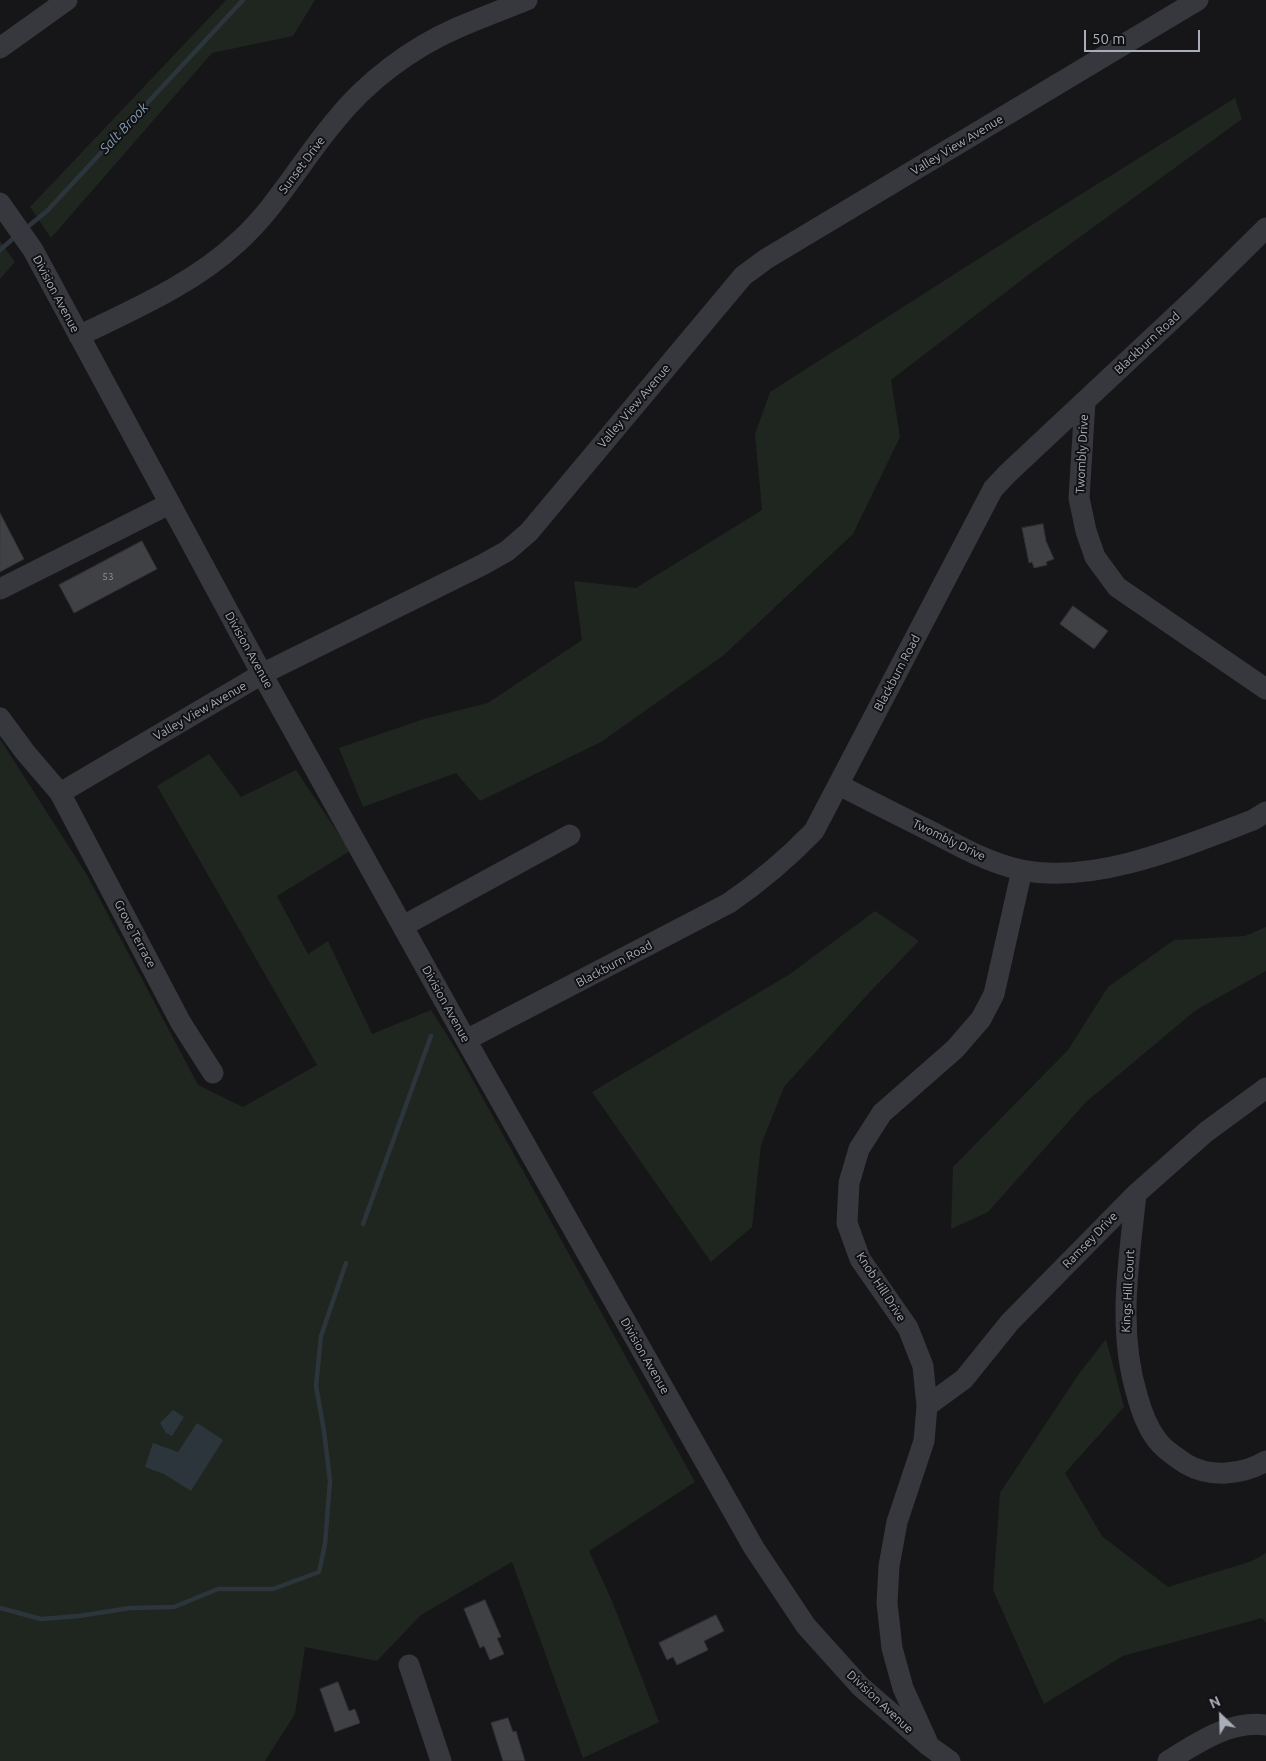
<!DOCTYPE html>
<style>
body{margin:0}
#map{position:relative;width:1266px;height:1761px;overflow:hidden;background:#161618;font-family:Ubuntu,sans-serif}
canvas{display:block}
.north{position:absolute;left:1196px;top:1691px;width:50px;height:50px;-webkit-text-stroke:4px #111113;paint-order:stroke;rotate:336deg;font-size:14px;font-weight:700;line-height:20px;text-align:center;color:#a8adb8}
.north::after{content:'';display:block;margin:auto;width:18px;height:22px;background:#a8adb8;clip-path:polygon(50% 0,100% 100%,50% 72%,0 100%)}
.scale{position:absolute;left:1084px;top:30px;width:116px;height:22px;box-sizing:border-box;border:2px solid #a8adb8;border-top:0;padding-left:6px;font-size:15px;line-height:18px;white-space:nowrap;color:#a8adb8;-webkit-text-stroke:4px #111113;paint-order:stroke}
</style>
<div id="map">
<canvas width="1266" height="1761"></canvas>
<div class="north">N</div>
<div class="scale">50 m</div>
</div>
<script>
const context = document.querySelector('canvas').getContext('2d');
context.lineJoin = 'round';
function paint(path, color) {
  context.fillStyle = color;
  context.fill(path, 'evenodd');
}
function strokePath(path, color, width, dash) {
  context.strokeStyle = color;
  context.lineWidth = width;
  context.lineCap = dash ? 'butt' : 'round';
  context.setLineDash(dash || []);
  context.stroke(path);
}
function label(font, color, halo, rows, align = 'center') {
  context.font = font + ' Ubuntu,sans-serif';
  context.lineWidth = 4;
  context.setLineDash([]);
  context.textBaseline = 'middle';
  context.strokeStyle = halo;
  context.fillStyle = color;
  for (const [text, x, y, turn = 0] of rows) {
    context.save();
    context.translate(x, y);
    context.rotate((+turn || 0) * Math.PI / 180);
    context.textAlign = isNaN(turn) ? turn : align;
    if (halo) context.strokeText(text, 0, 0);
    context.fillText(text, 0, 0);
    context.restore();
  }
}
paint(new Path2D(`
 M 226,0 L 315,0 L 293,36 L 212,53 L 51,238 L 30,207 Z
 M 1235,98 L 1242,119 L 1036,269 L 891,380 L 900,437 L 853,534 L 724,655 L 601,742 L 480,801 L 456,773 L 363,807 L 339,748 L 424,719 L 488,703 L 582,640 L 574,581 L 636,588 L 762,510 L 755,434 L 770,392 L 1019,233 Z
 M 0,241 L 15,262 L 0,279 Z
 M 0,739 L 87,875 L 198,1085 L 243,1107 L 317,1065 L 157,786 L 209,754 L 241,797 L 296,770 L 350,851 L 277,896 L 308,954 L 328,941 L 372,1034 L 431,1010 L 454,1046 L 695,1482 L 589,1551 L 612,1601 L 659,1722 L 583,1758 L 512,1562 L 421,1615 L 377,1661 L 305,1647 L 295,1714 L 265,1761 L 0,1761 Z
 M 875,911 L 919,941 L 867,995 L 784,1087 L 761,1145 L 752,1227 L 711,1262 L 592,1092 L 790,974 Z
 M 1266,927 L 1266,971 L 1196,1010 L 1086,1102 L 988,1212 L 951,1229 L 953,1167 L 1068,1050 L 1108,987 L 1174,940 L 1245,936 Z
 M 1106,1339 L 1124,1407 L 1065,1473 L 1102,1536 L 1168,1587 L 1252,1561 L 1266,1553 L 1266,1623 L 1262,1618 L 1123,1656 L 1044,1704 L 993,1590 L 1000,1493 L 1078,1375 Z`), '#1e261f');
paint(new Path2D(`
 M 173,1410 L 184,1417 L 172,1436 L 166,1433 L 160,1423 Z
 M 197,1423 L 223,1440 L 191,1491 L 164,1474 L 145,1467 L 153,1443 L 178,1452 Z`), '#2c353c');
strokePath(new Path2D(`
 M 25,229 L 47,211 L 243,0
 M 0,250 L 15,237
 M 363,1224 L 431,1036
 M 0,1608 L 41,1619 L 79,1616 L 130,1608 L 174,1607 L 218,1589 L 273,1589 L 319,1572 L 325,1544 L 330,1481 L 324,1431 L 316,1386 L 321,1336 L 346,1263`), '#2c353c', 4.5);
const building = new Path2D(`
 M 0,513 L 24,559 L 0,572 Z
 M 1043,524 L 1046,541 L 1054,559 L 1046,562 L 1047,565 L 1034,568 L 1032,562 L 1029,563 L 1022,528 Z
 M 142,541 L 157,569 L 74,613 L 59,585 Z
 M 1073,606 L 1108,631 L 1094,649 L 1060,624 Z
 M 485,1600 L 501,1637 L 497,1638 L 504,1654 L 490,1660 L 484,1646 L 480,1648 L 464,1609 Z
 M 716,1615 L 724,1631 L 704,1641 L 708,1650 L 677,1665 L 673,1657 L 667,1660 L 659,1643 Z
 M 338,1682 L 349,1711 L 355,1709 L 360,1723 L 335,1732 L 320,1689 Z
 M 508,1718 L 513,1732 L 516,1731 L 525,1761 L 503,1761 L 491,1723 Z`);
paint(building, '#404145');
strokePath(building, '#303034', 1);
strokePath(new Path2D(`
 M 0,48 L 67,0
 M 0,203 L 33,250 L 262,674 L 466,1040 L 754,1548 L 806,1626 L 860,1686 L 929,1746 L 950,1761
 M 79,336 C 134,309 193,284 238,242 C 276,208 302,160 335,121 C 366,82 411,48 457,28 C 480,18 504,9 527,0
 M 1085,402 L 1079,498 L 1086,531 L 1095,557 L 1117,587 L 1266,689
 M 0,589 L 169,504
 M 0,718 L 25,752 L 60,793 L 181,1023 L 213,1073
 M 839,785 C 870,801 902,817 934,833 C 962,848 990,863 1021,870 C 1095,885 1185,846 1253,820 L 1266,812
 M 60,793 L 262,674 L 482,565 L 507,551 L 529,532 L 743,276 L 766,259 L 1198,0
 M 403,926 L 570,835
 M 466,1040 L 729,903 C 761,881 787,859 814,831 L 993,489 L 1007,474 L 1196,297 L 1266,228
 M 1136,1194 C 1129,1261 1117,1329 1137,1395 C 1141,1410 1147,1427 1157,1440 C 1164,1450 1176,1457 1186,1464 C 1210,1478 1243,1475 1266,1461
 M 927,1406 L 964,1379 L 1010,1322 L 1136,1194 L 1206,1132 L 1266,1088
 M 409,1665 L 441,1761
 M 927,1741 L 903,1688 L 892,1648 L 887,1603 L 889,1566 L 897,1522 L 924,1441 L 927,1406 L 923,1366 L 908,1328 L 860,1259 L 847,1223 L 849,1183 L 859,1149 L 882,1113 L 955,1049 L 981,1019 L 994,994 L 1022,870
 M 1168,1761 C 1197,1743 1230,1720 1266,1725`), '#37383d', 21);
label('10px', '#8e929b', null, [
 ["53",108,577]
]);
label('12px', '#a8adb8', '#111113', [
 ["Valley View Avenue",957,145,-31],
 ["Sunset Drive",302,165,-53],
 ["Division Avenue",56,294,62],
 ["Blackburn Road",1147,343,-43],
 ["Valley View Avenue",634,406,-50],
 ["Twombly Drive",1082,454,-87],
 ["Division Avenue",249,650,61],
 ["Blackburn Road",897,673,-62],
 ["Valley View Avenue",200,711,-30],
 ["Twombly Drive",949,840,26],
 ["Grove Terrace",135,934,62],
 ["Blackburn Road",614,964,-28],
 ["Division Avenue",446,1004,61],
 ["Ramsey Drive",1090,1240,-46],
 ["Knob Hill Drive",881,1287,57],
 ["Kings Hill Court",1128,1291,-87],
 ["Division Avenue",645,1356,60],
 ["Division Avenue",880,1702,43]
]);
label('italic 14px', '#7f9bb3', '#111113', [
 ["Salt Brook",124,128,-47]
]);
</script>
